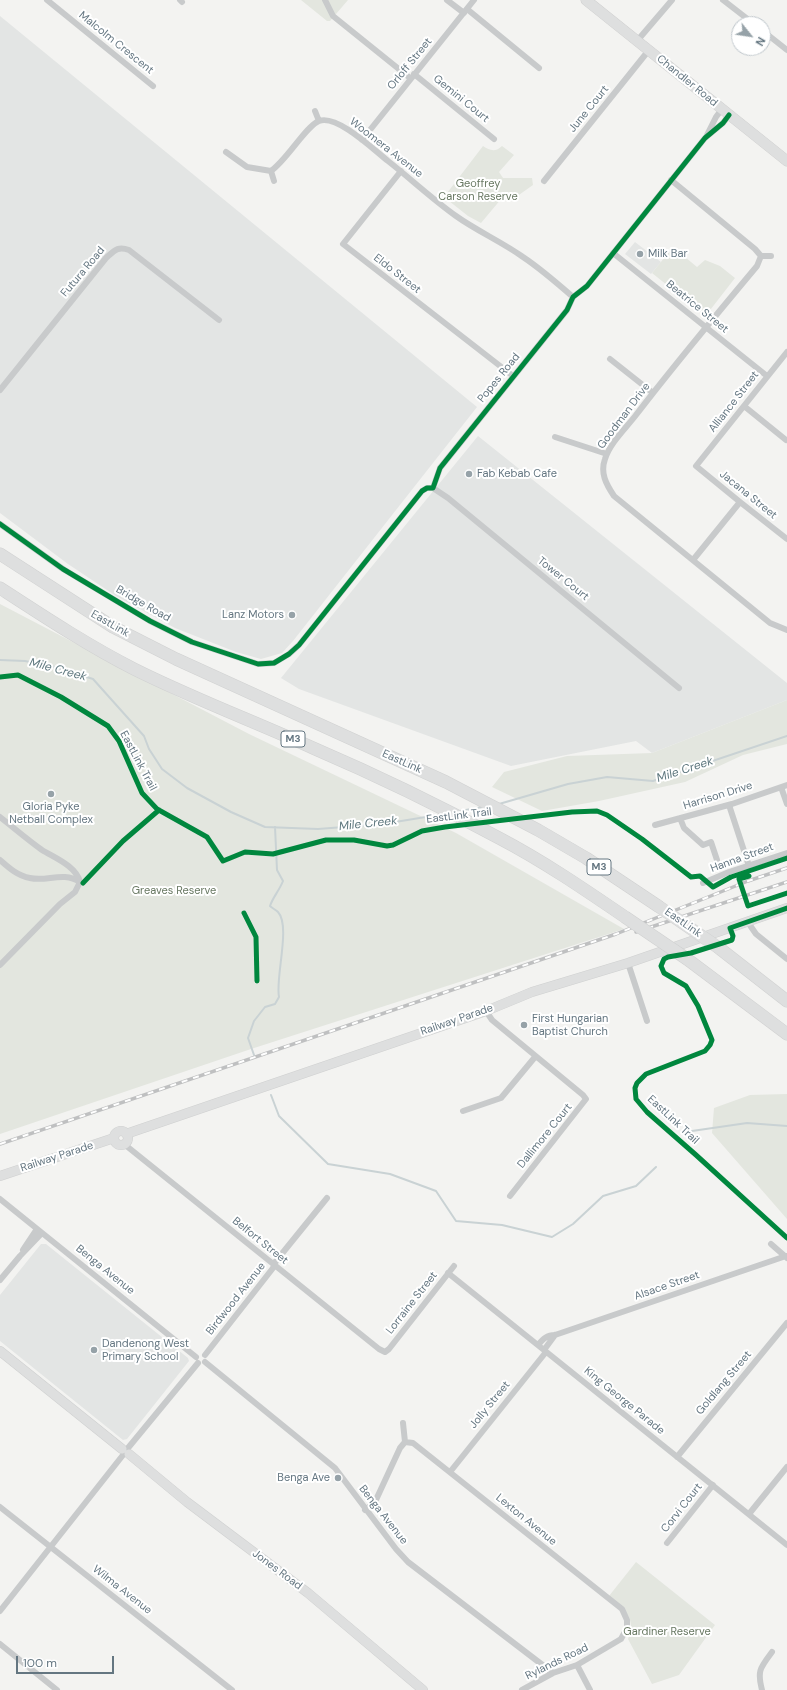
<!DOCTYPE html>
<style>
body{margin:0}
#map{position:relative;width:787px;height:1690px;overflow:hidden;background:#f3f3f1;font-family:"DM Sans",sans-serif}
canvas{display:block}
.north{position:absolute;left:731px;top:16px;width:40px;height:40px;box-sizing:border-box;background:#fff;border:1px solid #c1c8cd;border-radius:50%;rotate:120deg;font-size:11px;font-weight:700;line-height:16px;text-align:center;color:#647681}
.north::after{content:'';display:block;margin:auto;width:14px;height:18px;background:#96a2a8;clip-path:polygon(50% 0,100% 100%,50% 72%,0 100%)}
.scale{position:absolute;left:16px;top:1656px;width:98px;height:18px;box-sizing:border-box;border:2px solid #647681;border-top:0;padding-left:5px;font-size:12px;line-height:14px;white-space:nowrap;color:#647681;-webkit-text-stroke:3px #fff;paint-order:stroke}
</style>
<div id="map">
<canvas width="787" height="1690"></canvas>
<div class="north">N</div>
<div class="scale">100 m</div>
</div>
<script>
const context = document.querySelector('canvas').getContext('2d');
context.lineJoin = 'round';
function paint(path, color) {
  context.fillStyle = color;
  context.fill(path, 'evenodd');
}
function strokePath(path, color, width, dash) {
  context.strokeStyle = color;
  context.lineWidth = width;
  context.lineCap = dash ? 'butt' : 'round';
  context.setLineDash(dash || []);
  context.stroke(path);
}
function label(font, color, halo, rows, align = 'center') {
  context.font = font + ' "DM Sans",sans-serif';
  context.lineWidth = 4;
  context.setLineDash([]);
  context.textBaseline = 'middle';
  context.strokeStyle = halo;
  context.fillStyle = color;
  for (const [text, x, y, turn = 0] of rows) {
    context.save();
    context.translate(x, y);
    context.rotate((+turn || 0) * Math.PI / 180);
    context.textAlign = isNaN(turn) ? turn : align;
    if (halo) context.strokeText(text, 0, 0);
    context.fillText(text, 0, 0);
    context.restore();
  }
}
paint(new Path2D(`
 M 0,16 L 477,407 L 293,641 L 282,653 L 261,659 L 236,652 L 175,628 L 116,596 L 68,564 L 0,513 Z
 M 635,242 L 661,262 L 651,274 L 625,254 Z
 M 478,436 L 787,683 L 787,700 L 652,753 L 636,741 L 511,766 L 299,689 L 281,678 Z
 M 41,1244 L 46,1244 L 188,1358 L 189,1361 L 127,1439 L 123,1440 L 0,1341 L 0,1295 Z`), '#e3e5e4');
paint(new Path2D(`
 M 301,0 L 348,0 L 330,21 L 327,21 Z
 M 483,146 C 490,151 496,152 502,146 L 514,155 L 499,172 L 503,178 L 532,178 L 533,185 L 516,197 L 507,192 L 481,223 L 468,216 L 444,197 Z
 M 673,247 L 697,267 L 705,260 L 720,266 L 735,278 L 707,314 L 703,314 L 652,273 Z
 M 0,604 L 249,734 L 456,833 L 624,929 L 251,1049 L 0,1134 Z
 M 787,700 L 787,744 L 743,755 L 685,782 L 599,801 L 542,811 L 492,787 L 504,772 L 567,756 L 652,753 Z
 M 787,1094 L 787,1219 L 712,1133 L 714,1108 L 750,1095 Z
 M 636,1562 L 715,1625 L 679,1675 L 652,1684 L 628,1639 C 637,1618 624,1608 609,1596 Z`), '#e3e6df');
strokePath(new Path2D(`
 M 0,660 L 25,661 L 55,667 L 93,679 L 144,736 L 149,749 L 162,769 L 187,788 L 231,812 L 265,827 L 318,829 L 383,824 L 444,814
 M 499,804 L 568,784 L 607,777 L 653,781 L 787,736
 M 460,811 L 483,807
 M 254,1055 L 248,1038 L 254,1021 L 265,1007 L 275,1004 L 279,997 C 275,978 291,926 278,912 C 276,910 272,908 270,906 C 273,897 279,891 283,881 L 277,870 L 275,827
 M 271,1095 L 279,1116 L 328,1164 L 390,1174 L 436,1191 L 456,1221 L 502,1225 L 552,1237 L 573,1224 L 603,1196 L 636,1186 L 656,1167
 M 692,1131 L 747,1123 L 787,1126`), '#c9d2d4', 2);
const secondary = new Path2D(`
 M114 1138a7 7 0 1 1 14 0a7 7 0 1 1-14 0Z
 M 126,1134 L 486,1011 L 532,992 L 628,963 L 787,908
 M 0,1176 L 114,1138
 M 0,1351 L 122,1449
 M 129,1454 L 187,1502 L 308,1593 L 423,1690`);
const primary = new Path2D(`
 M 586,0 L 787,161`);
const motorway = new Path2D(`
 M 0,554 L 113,627 L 176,659 L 446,782 L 538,830 L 586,858 L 658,906
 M 0,588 C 43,616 87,645 134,669 C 192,698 253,721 313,748 C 376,775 438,805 499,838 C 543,861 584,889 625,917
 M 719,948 L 787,1001
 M 687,959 L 787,1034`);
strokePath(secondary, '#cfd0d0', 10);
strokePath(primary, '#cfcfcf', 11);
strokePath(motorway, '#d0d1d1', 13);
strokePath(new Path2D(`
 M 47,0 L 153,86
 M 180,0 L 182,2
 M 325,0 L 333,16 L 410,78
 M 447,0 L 464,13
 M 723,0 L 754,24
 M 467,9 L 539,68
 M 763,31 L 787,50
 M 637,41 L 672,0
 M 414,74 L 494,139
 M 315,111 L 319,121
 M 707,135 L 716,117 L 722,109
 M 362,140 L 474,0
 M 226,152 L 247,167 L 271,171 C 287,160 306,126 319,121 C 337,114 374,150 388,161 C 411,179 432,199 456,216 C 477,231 502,242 523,257 C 541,269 557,283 573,297
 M 271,171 L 274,181
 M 401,171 L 343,244 L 513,376
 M 671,180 L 755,249 L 761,256 L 757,266 C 716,315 675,364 636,415 C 626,428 610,443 605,459 C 600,473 606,484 614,496 L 770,623 L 787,630
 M 544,181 L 649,50
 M 613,253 L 767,376
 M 761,256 L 771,256
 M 787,352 L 696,466 L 740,502 L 787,539
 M 610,359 L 653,393
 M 0,390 L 106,258 C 115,250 118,246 129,250 L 219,320
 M 744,406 L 786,440
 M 555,437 L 607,454
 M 433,488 L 448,498 L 679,688
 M 0,524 L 63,569 L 150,621 L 192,642 L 258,664 L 274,663 L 289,654 L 299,645 L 422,491 L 427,488 L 433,488 L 440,468 L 567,310 L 573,297 L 587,286 L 705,138 L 723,123 L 729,115
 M 693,560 L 740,502
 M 781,787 L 787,804
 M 729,805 L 749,866
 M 0,817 C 14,828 28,840 42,850 C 55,858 76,866 80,882
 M 680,818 L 684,828 L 703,845 L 711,842 L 717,860
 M 655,825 L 732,804 L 787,785
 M 0,860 C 9,868 18,876 30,878 C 47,882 63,871 80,882
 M 703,883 L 729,872 L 787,853
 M 747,921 L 756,934 L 787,959
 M 628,963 L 647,1021
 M 0,965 L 60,904 L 75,892 L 80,882
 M 486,1011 L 492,1020 L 583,1095 L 586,1099 L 510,1196
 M 463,1111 L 501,1098 L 535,1057
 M 124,1144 L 379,1349 L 385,1352 L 389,1349 L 454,1266
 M 0,1199 L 196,1357
 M 771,1244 L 787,1258
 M 23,1250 L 37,1229
 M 448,1273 L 787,1545
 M 0,1280 L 20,1256 L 42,1233
 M 538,1345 C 543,1339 547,1335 555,1335 L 786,1256
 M 544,1350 L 555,1335
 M 205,1355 L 273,1268 L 276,1261 L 327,1198
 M 205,1362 L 335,1468 L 396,1549 L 408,1562 L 553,1673
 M 403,1423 L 405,1442
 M 405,1442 L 413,1443 L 622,1609 L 627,1620 L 627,1628 L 621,1639 L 577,1665 L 553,1673 L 522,1690
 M 128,1448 L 198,1363
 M 677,1457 L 787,1323
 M 450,1472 L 546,1352
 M 0,1507 L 232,1690
 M 365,1510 L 375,1502 L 400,1448 L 405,1442
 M 749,1514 L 787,1467
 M 667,1543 L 713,1485
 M 0,1611 L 123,1455
 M 0,1644 L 57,1690
 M 577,1665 L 590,1690
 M 762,1690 C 757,1671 760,1668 772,1652`), '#c8cacb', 6);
strokePath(secondary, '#dedfdf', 9);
strokePath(primary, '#dedfdf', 10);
strokePath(motorway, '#dedfdf', 12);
const rail = new Path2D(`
 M 636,932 L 787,882
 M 0,1144 L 616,934 L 748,881 L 787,868`);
strokePath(rail, '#bfc0c1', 3.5);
strokePath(rail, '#fff', 2, [6]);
const motorwayBridge = new Path2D(`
 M 658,906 L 719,948
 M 625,917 L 687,959`);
strokePath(motorwayBridge, '#d0d1d1', 13, []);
strokePath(motorwayBridge, '#dedfdf', 12);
strokePath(new Path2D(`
 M 0,524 L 63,569 L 150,621 L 192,642 L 258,664 L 274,663 L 289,654 L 299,645 L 422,491 L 427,488 L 433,488 L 440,468 L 567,310 L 573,297 L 587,286 L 705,138 L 723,123 L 729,115
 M 0,677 L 18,675 L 61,697 L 108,726 L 119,741 L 142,793 L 157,809 L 207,837 L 223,861 L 245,852 L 273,854 L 326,840 L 354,840 L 387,846 L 393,845 L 422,831 L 445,827 L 572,812 L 597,811 L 607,815 L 642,839 L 691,877 L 700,876 L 713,887 L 731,877 L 787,858
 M 749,876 L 739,879 L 748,906 L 787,893
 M 83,883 L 123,841 L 159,810
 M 787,908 L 730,928 L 733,936 L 732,940 L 691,953 L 668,957 L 664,959 L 661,966 L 664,973 L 686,986 L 698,1006 L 712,1040 L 710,1045 L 705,1051 L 646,1074 L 637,1083 L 635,1088 L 636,1099 L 647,1112 L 696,1155 L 787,1238
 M 244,913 L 256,937 L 257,981`), '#00873e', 5);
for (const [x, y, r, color] of [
 [640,254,4,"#96a2a8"],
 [469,474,4,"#96a2a8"],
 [292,615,4,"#96a2a8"],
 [51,794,4,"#96a2a8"],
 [524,1025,4,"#96a2a8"],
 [94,1350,4,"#96a2a8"],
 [338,1478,4,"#96a2a8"]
]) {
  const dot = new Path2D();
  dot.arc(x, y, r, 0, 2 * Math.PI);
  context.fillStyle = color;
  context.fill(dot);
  strokePath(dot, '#fff', 1.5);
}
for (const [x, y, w] of [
 [293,739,24],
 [599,867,24]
]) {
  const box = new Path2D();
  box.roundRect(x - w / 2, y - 8, w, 16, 3);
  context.fillStyle = '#fff';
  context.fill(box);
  strokePath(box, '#647681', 1);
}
label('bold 10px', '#647681', null, [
 ["M3",293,739],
 ["M3",599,867]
]);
label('11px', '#647681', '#fff', [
 ["Malcolm Crescent",116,43,39],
 ["Orloff Street",410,64,-51],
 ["Chandler Road",687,81,39],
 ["Gemini Court",461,99,39],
 ["June Court",589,109,-51],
 ["Woomera Avenue",386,148,38],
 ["Futura Road",83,272,-50],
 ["Eldo Street",397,274,38],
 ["Beatrice Street",697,307,39],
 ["Popes Road",499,378,-51],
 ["Alliance Street",734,402,-52],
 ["Goodman Drive",624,416,-53],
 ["Jacana Street",748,495,39],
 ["Tower Court",563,579,39],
 ["Bridge Road",143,604,30],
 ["EastLink",110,624,30],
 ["EastLink Trail",138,761,62],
 ["EastLink",402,762,24],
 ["Harrison Drive",718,796,-17],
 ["EastLink Trail",459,816,-7],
 ["Hanna Street",742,858,-20],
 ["EastLink",683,923,35],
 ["Railway Parade",457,1020,-19],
 ["EastLink Trail",673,1120,43],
 ["Dallimore Court",545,1136,-51],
 ["Railway Parade",57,1157,-18],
 ["Belfort Street",260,1241,39],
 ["Benga Avenue",105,1270,39],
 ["Alsace Street",667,1286,-19],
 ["Birdwood Avenue",236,1299,-52],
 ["Lorraine Street",412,1303,-52],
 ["Goldlang Street",724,1383,-50],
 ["King George Parade",624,1401,39],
 ["Jolly Street",490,1405,-51],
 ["Corvi Court",682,1508,-52],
 ["Benga Avenue",383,1515,52],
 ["Lexton Avenue",526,1520,39],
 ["Jones Road",277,1570,37],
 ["Wilma Avenue",122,1590,38],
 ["Rylands Road",557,1662,-26]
]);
label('11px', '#687862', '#fff', [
 ["Geoffrey",478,184],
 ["Carson Reserve",478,197],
 ["Greaves Reserve",174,891],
 ["Gardiner Reserve",667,1632]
]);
label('11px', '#647681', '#fff', [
 ["Milk Bar",648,254],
 ["Fab Kebab Cafe",477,474],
 ["Lanz Motors",284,615,"right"],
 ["Gloria Pyke",51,807,"center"],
 ["Netball Complex",51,820,"center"],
 ["First Hungarian",532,1019],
 ["Baptist Church",532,1032],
 ["Dandenong West",102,1344],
 ["Primary School",102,1357],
 ["Benga Ave",330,1478,"right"]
], 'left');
label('italic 12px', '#5f787f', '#fff', [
 ["Mile Creek",58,670,15],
 ["Mile Creek",685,770,-18],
 ["Mile Creek",368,824,-6]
]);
</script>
